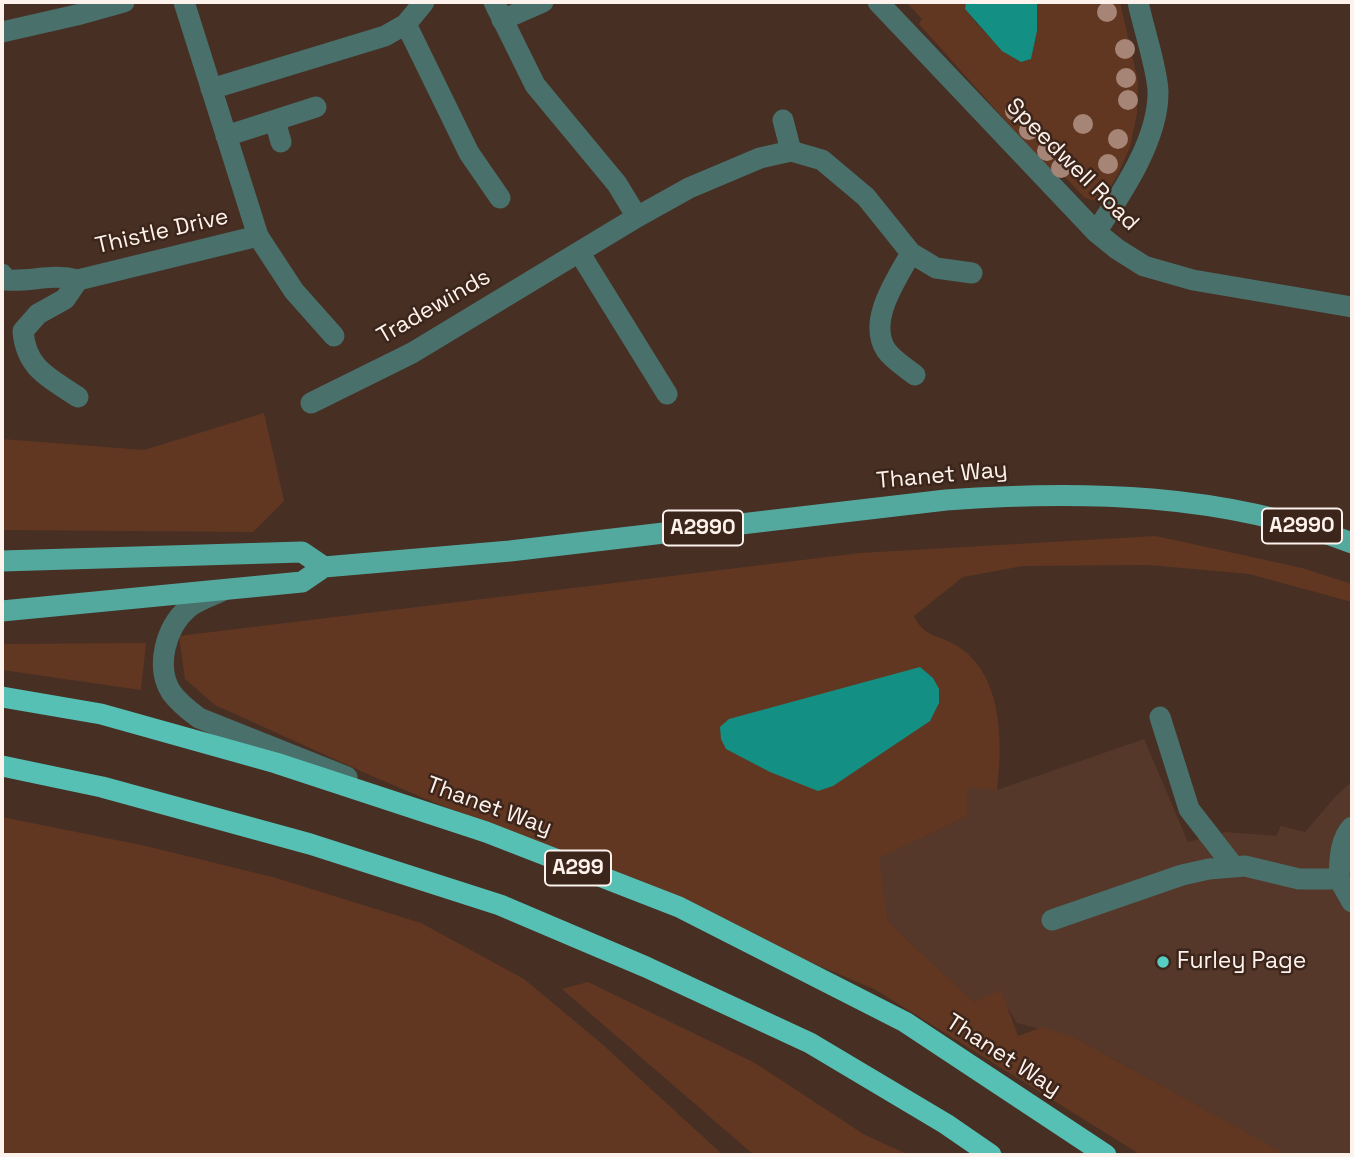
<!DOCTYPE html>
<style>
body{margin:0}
#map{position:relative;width:1354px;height:1157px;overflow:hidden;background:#472f24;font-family:"Space Grotesk",sans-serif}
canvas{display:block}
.frame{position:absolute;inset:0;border:4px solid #fef2ec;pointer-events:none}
</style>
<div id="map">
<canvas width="1354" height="1157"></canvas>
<div class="frame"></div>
</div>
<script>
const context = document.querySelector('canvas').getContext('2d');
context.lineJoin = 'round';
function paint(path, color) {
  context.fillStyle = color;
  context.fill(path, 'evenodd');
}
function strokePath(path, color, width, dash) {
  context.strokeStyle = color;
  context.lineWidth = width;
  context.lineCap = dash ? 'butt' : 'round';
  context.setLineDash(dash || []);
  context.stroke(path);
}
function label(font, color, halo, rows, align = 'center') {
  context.font = font + ' "Space Grotesk",sans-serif';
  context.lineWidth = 5;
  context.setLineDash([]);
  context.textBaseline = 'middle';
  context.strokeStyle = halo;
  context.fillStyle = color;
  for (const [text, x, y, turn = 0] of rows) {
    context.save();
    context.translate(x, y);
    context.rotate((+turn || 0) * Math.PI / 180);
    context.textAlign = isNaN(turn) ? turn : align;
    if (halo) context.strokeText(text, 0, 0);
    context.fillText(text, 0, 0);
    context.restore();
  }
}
paint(new Path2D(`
 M 1144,739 L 1188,842 L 1225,832 L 1276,836 L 1281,826 L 1305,832 L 1335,797 L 1352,781 L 1352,1155 L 1286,1155 L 1077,1039 L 1017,1023 L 999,993 L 974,1002 L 888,922 L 878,858 L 967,816 L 967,786 L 997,790 Z`), '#55382a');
paint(new Path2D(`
 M 906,2 L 966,2 L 965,9 C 982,30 997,48 1021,62 L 1031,59 L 1037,31 L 1037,2 L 1120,2 L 1138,81 L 1137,113 L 1130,147 L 1118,174 L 1106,195 L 1095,201 L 1085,198 L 1060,172 L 1055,176 L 919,24 L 922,19 Z
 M 264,413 L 284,501 L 253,532 L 2,530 L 2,439 L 144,450 Z
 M 1156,536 L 1302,568 L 1352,584 L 1352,602 L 1249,574 L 1149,565 L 1023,566 L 963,577 L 914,616 C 924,638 940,635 957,646 C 1003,674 1003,743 997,790 L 967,787 L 967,816 L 879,858 L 888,922 L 974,1002 L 1001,990 L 1018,1036 L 1043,1027 L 1077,1039 L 1287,1155 L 1141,1155 L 876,990 L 372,776 L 215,705 L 185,679 L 179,636 L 860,553 Z
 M 146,643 L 141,690 L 2,670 L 2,644 Z
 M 2,817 L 146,846 L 276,878 L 421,923 L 524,979 L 602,1044 L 723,1155 L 2,1155 Z
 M 588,982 L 755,1063 L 865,1135 L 909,1155 L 754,1155 L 562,989 Z`), '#613722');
paint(new Path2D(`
 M 966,2 L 1037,2 L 1037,31 L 1031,59 L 1021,62 L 1002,51 L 965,9 Z
 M 920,667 L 933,678 L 939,689 L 939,703 L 930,721 L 833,786 L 818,791 L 770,772 L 726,749 L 721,739 L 720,727 L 729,719 Z`), '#148f84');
strokePath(new Path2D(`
 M 184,2 L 258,236 L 294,291 L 334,336
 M 494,2 L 535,85 L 617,184 L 637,217
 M 878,2 L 1096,232 L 1117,249 L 1144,266 L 1193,280 L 1352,307
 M 502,20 L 543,2
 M 406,24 L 469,153 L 500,198
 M 2,32 L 81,14 L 124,2
 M 211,89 L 385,36 L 406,24 L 424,2
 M 783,120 L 791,151
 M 275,121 L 281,142
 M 226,136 L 316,107
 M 1096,232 C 1122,193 1159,139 1158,91 C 1157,67 1143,27 1138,2
 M 579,252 L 667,394
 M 911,253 C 897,279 867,320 886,350 C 893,360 905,367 915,375
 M 2,274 L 6,280 C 33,282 51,273 78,280 L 258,236
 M 78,280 L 65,299 L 38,314 L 23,331 C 26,369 50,378 78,397
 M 311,403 L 412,353 L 637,217 L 689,188 L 760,158 L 791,151 L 822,160 L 866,197 L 911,253 L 936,268 L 972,273
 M 222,591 C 211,596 198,600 188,608 C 166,627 155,666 171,692 C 179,703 188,710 199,718 L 347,777
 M 1160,717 L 1189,809 L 1234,867
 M 1339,879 C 1340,861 1339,841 1352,827
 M 1339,879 L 1352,902
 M 1052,920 L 1182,875 L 1209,869 L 1245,866 L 1299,879 L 1339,879`), '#49706b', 21);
strokePath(new Path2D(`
 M 2,561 L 302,552 L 324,567
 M 2,611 L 302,582 L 324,567 L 510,551 L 946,500 C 1083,490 1223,493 1352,543`), '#54a99f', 21);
strokePath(new Path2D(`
 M 2,697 L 101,714 L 276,763 L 486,832 L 679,907 L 905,1022 L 1106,1155
 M 2,766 L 102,787 L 310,844 L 500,905 L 646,967 L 810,1043 L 946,1124 L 991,1155`), '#56c0b4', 21);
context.fillStyle = '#a68576';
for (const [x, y] of [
 [1107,12],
 [1125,49],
 [1126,78],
 [1128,100],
 [1015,111],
 [1083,124],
 [1029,130],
 [1118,139],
 [1047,151],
 [1108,164],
 [1061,168]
]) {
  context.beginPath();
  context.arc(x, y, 10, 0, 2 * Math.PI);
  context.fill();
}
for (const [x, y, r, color] of [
 [1163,962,7,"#57cec1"]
]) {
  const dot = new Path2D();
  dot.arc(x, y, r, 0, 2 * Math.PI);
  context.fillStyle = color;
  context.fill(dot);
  strokePath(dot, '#3c251a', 2.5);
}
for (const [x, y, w] of [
 [1302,526,80],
 [703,528,80],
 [578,868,66]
]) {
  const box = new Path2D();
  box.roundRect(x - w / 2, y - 17.5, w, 35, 5);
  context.fillStyle = '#3c251a';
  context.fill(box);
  strokePath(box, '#fef2ec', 2);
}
label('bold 21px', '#fef2ec', null, [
 ["A2990",1302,526],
 ["A2990",703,528],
 ["A299",578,868]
]);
label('23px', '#fef2ec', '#3c251a', [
 ["Speedwell Road",1072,165,45],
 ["Thistle Drive",162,232,-13],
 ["Tradewinds",434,307,-30],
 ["Thanet Way",942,476,-5],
 ["Thanet Way",489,807,20],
 ["Thanet Way",1003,1056,33]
]);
label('23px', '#fef2ec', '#3c251a', [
 ["Furley Page",1177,962]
], 'left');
</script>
